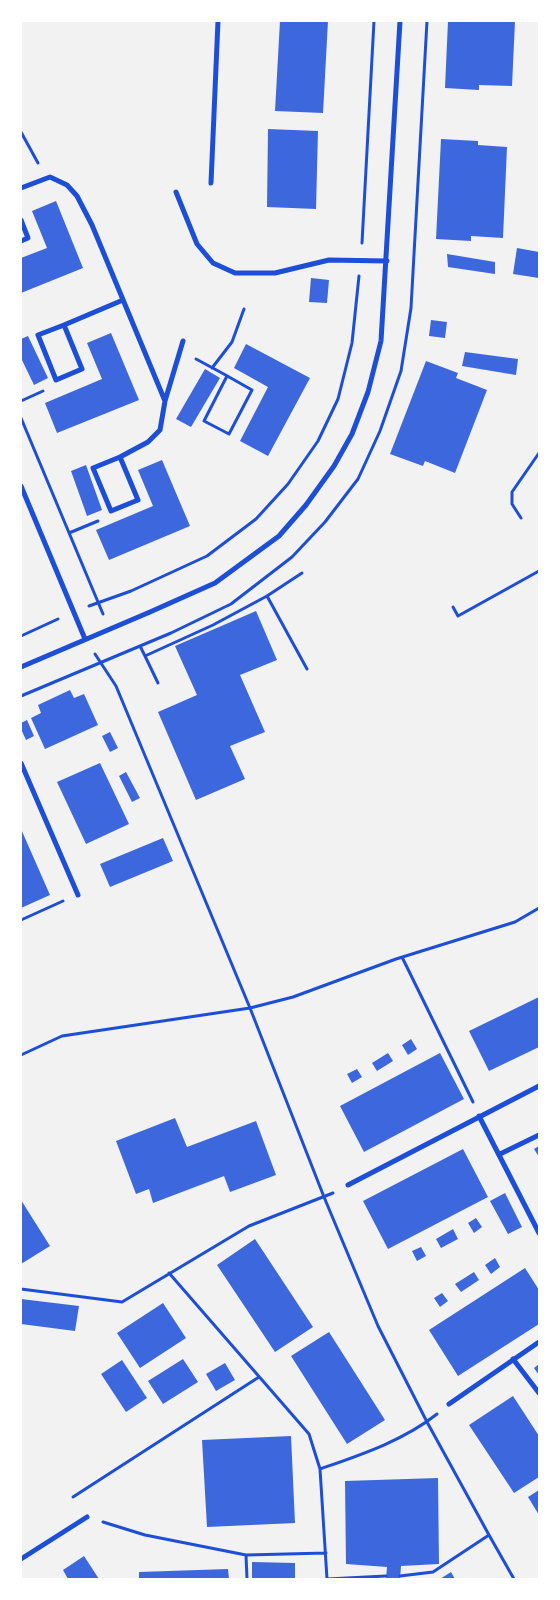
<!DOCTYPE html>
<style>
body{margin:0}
#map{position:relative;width:560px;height:1600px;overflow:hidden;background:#f2f2f2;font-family:"Noto Sans",sans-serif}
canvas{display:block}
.frame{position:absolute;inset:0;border:22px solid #fff;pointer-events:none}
</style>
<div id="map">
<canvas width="560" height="1600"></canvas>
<div class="frame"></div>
</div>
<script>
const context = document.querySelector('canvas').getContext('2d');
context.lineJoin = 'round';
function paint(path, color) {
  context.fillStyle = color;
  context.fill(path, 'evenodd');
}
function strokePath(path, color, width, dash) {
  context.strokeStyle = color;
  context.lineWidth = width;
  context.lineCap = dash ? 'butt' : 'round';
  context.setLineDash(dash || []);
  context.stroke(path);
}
paint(new Path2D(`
 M 280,21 L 328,21 L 323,113 L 275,111 Z
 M 448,21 L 515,21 L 512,86 L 479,85 L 479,90 L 445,88 Z
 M 268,129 L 318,131 L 316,209 L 267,207 Z
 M 441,139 L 478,141 L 478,145 L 507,147 L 503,238 L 471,236 L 471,241 L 436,239 Z
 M 56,201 L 83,268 L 21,293 L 21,258 L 47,248 L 32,211 Z
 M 517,248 L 539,252 L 539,278 L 513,274 Z
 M 447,254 L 495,262 L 495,274 L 448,267 Z
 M 311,278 L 329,280 L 327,303 L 309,302 Z
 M 431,320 L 447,322 L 445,338 L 429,336 Z
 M 111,333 L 139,400 L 57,433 L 45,403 L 102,379 L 87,343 Z
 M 28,336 L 48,378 L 34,385 L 21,358 L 21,339 Z
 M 246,344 L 310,378 L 268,456 L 240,441 L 268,387 L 234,368 Z
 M 465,352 L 518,359 L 516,375 L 462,366 Z
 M 426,361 L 458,373 L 456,378 L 487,390 L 455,473 L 425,461 L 423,466 L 390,454 Z
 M 205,369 L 220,378 L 191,427 L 176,419 Z
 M 162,460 L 190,526 L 109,560 L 96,530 L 153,506 L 138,470 Z
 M 86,465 L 102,510 L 87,516 L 71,471 Z
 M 256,611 L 277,660 L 240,675 L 265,732 L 230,746 L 245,779 L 196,800 L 158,712 L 197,695 L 175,646 Z
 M 70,690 L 74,698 L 84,694 L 98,725 L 45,749 L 31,718 L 41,713 L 38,705 Z
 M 27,720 L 34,736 L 26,740 L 21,729 L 21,723 Z
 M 110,732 L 118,748 L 110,752 L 102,736 Z
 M 100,763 L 129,824 L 86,844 L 57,782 Z
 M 126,772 L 140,798 L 132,802 L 119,776 Z
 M 21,829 L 50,895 L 21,908 Z
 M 163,838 L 173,861 L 110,887 L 100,864 Z
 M 539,997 L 539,1047 L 489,1071 L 469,1031 Z
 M 411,1039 L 417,1049 L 408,1055 L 402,1045 Z
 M 388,1053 L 393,1061 L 377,1071 L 372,1063 Z
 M 440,1053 L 464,1099 L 364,1152 L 340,1106 Z
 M 357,1069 L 362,1077 L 352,1083 L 347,1074 Z
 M 175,1118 L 187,1147 L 256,1121 L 276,1175 L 230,1192 L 224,1176 L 153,1203 L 149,1189 L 136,1194 L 116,1141 Z
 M 539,1146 L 539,1157 L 534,1149 Z
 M 463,1149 L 488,1197 L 388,1249 L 363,1201 Z
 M 505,1193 L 522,1227 L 508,1234 L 490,1201 Z
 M 21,1200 L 50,1246 L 21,1264 Z
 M 476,1218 L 482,1227 L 474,1233 L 468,1223 Z
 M 453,1229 L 458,1239 L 441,1248 L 436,1239 Z
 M 255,1239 L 313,1327 L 275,1352 L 217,1265 Z
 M 421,1247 L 426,1256 L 417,1261 L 412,1251 Z
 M 495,1258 L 500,1267 L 491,1274 L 485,1265 Z
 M 525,1268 L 539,1290 L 539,1324 L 458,1376 L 429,1330 Z
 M 474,1272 L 479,1280 L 461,1292 L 455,1284 Z
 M 442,1293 L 448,1301 L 440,1307 L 434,1298 Z
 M 21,1299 L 79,1306 L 75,1331 L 21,1324 Z
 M 163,1303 L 186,1338 L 140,1368 L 117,1333 Z
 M 329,1332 L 385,1420 L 347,1444 L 291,1356 Z
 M 183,1359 L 198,1382 L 163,1404 L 148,1381 Z
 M 122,1360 L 147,1398 L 126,1412 L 101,1374 Z
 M 225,1363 L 235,1380 L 216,1391 L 206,1374 Z
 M 539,1364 L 539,1375 L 534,1368 Z
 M 513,1396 L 539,1436 L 539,1477 L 514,1493 L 469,1425 Z
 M 291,1436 L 295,1523 L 207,1527 L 202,1440 Z
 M 438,1478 L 439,1564 L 401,1566 L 400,1579 L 386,1579 L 387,1567 L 346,1564 L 345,1481 Z
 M 539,1490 L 539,1515 L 528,1497 Z
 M 84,1556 L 99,1579 L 68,1579 L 63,1570 Z
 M 252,1562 L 295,1563 L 295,1579 L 252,1579 Z
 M 228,1569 L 229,1579 L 139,1579 L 139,1572 Z
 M 451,1572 L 455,1579 L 440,1579 Z`), '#3d67dc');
strokePath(new Path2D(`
 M 21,132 L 38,163
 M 362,243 L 374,21
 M 196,359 C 215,369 233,379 252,390 L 229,434 L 204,421 L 227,376
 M 212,368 L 232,342 L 244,309
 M 21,401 L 43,391
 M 21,418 L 103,614
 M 521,518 L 512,504 L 512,492 L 539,453
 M 69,533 L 98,521
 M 302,573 L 267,596 L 307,669
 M 89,606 L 131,591 L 207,556 L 256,519 L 288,484 L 318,441 L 338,399 L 352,343 L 359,276
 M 453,607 L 458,616 L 539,571
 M 21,636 L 58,619
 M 140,646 L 145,656
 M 95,654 L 116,686 L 250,1008 L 324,1197 L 378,1326 L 427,1422 L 489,1535 L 514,1579
 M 158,683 L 145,656 L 213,625 L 267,596
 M 21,696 L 171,633 L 231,604 L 292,557 L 325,522 L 358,479 L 380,431 L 401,371 L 411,308 L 427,21
 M 21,920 L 63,901
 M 402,957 L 473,1102
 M 21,1055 L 62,1036 L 250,1008 L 293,997 L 396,959 L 515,922 L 539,908
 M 169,1273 L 309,1434 L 320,1469
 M 21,1289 L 122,1302 L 249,1226 L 333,1193
 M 73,1497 L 259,1377
 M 103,1522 L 145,1535 L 246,1555 L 326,1553
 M 246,1555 L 247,1579
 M 400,1576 L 433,1572 L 489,1535
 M 327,1579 L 320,1469 C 360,1455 403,1441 437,1414
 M 327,1579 L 386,1576`), '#1d4ed8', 3);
strokePath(new Path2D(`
 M 211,183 L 218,21
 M 21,188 L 50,177 L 67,185 L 77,196 L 92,225 L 165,401
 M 176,192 L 197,244 L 213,263 L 235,273 L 275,273 L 329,260 L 387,261
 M 21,220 L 28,238 L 21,241
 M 64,325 L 82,369 L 56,380 L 38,335 Z
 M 64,325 L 123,300
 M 120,457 L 138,500 L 111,511 L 93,468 Z
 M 120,457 L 148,442 L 160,430 L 165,401 L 183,341
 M 21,486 L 85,639
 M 21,667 L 150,612 L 215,583 L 279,536 L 306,505 L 334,466 L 352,434 L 368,392 L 381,341 L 400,21
 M 21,763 L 78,895
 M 479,1116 L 539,1233
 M 500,1154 L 539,1135
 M 348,1185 L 539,1086
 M 513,1359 L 539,1393
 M 449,1404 L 539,1342
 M 21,1559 L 87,1517`), '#1d4ed8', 5);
</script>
